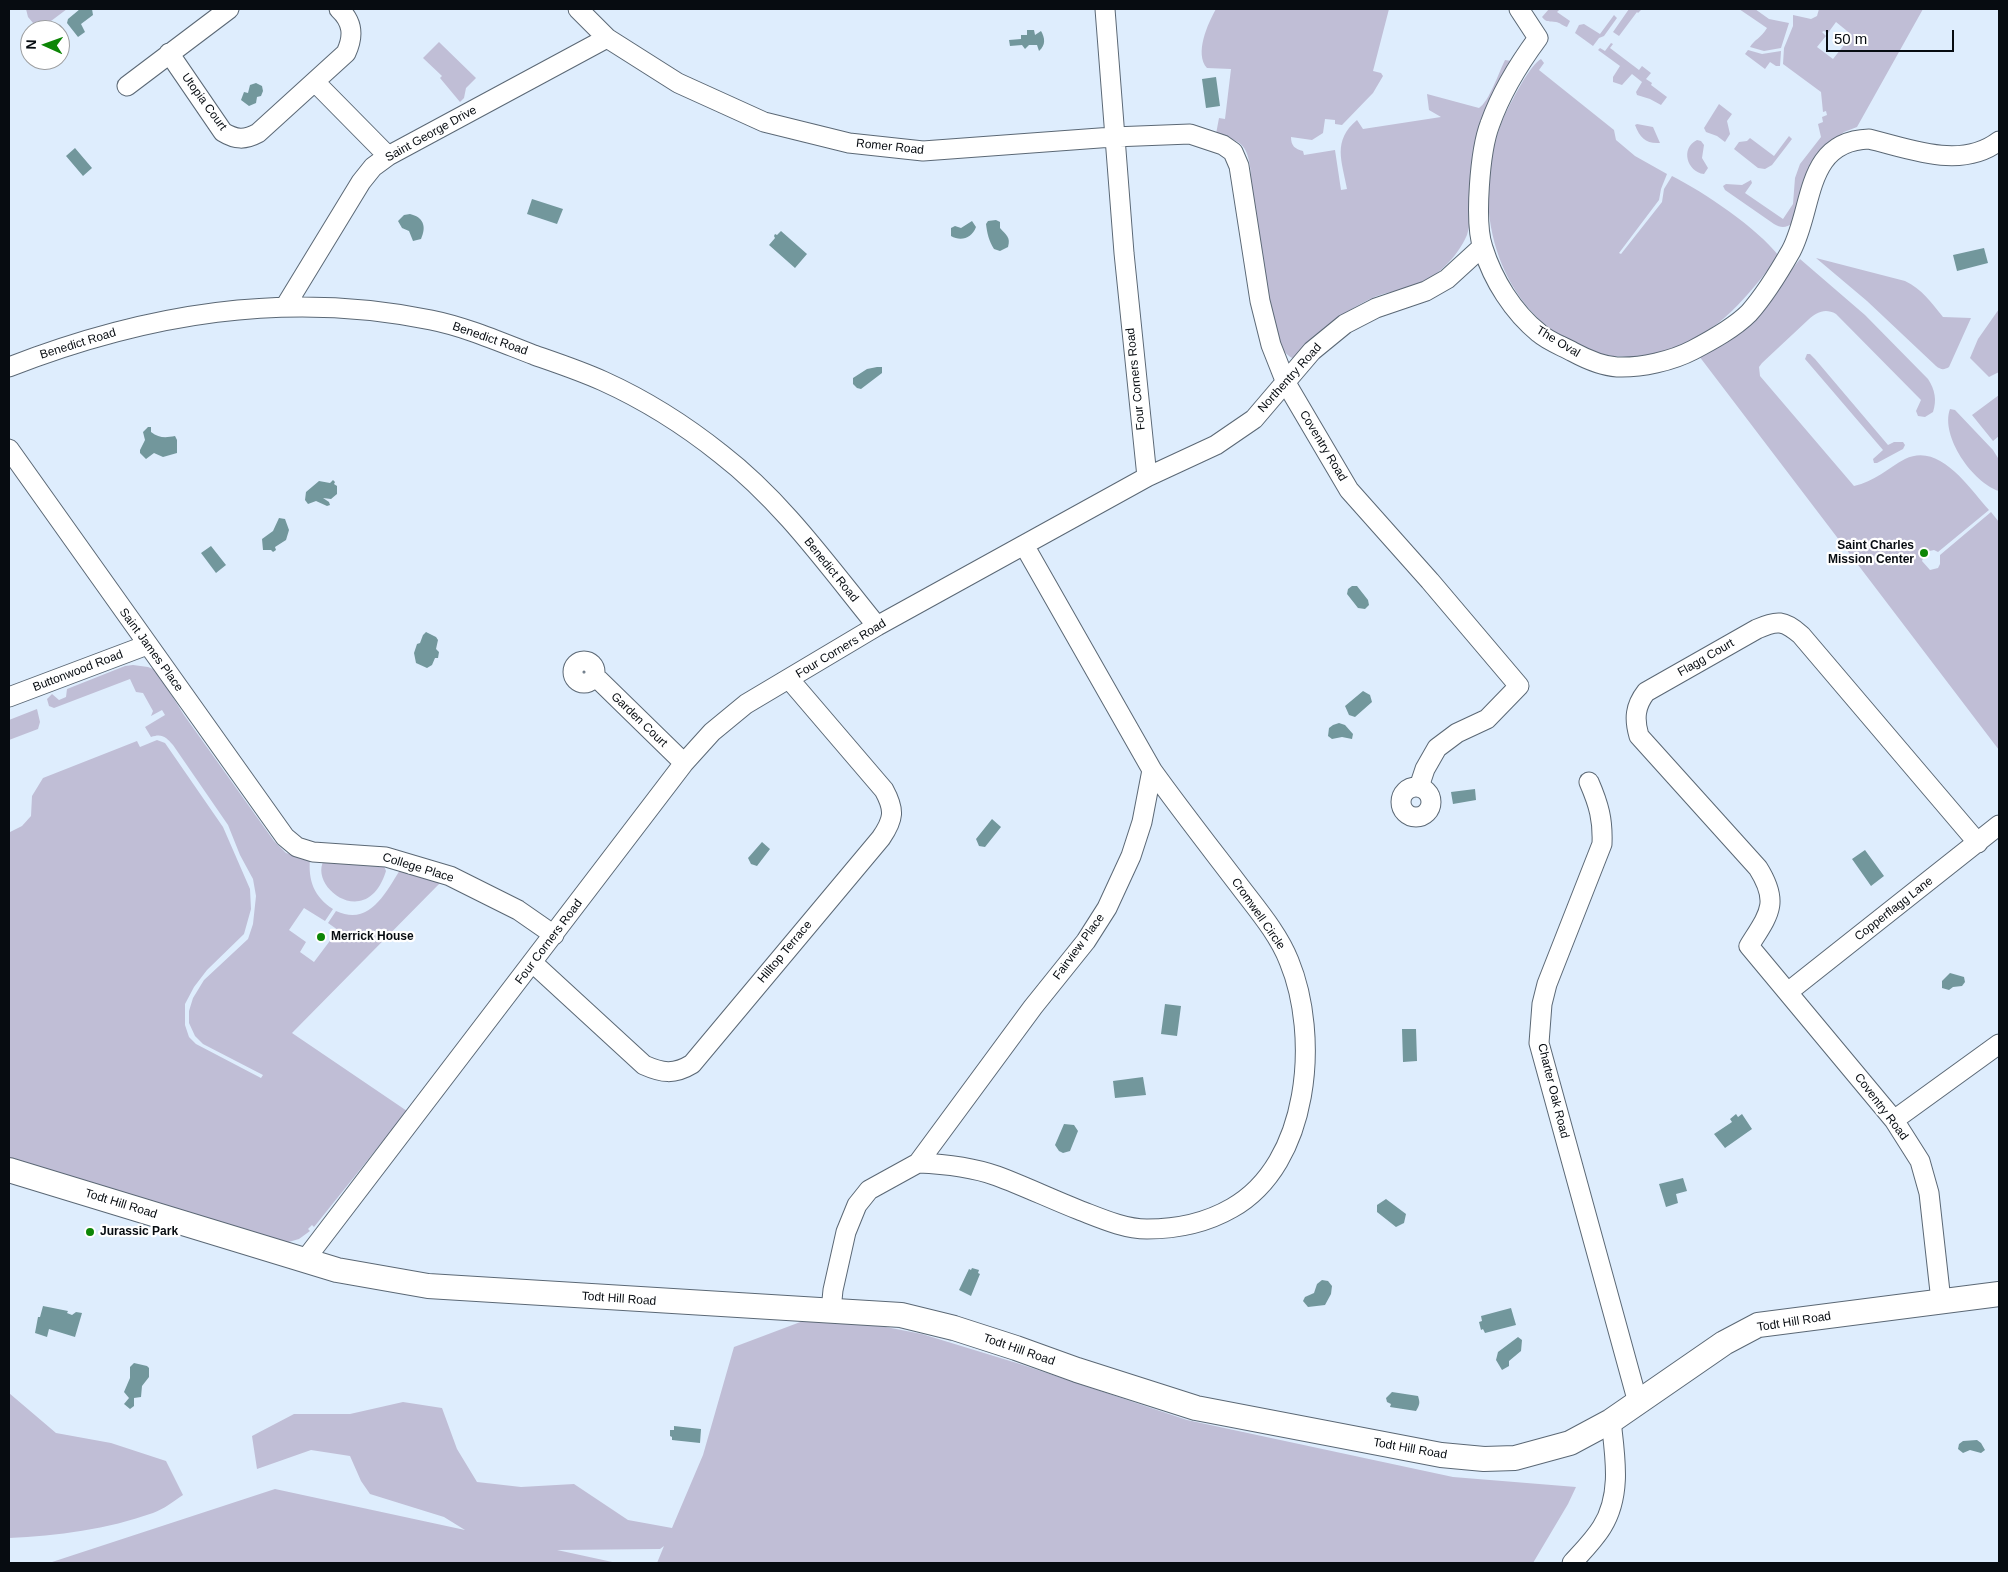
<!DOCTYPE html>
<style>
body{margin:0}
#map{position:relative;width:2008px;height:1572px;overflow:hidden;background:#deedfd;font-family:Helvetica,sans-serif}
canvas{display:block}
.frame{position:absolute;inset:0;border:10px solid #070c11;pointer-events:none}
.north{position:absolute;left:20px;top:20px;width:50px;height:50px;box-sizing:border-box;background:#fff;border:1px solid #9c9ea0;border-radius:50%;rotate:272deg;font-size:14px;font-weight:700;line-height:20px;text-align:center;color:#070c11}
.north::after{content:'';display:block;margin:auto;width:18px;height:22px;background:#0d8606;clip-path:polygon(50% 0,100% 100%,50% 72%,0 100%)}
.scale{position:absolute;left:1826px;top:30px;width:128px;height:22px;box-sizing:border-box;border:2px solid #070c11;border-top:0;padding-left:6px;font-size:15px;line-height:18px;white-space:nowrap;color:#070c11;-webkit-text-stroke:4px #fff;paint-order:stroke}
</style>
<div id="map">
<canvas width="2008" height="1572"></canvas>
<div class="frame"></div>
<div class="north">N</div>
<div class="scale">50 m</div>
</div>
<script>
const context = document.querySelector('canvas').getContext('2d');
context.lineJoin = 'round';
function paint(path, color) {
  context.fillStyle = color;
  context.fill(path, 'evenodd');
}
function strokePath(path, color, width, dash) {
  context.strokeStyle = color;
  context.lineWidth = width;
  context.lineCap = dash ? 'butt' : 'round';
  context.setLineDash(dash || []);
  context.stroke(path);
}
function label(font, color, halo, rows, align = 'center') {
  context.font = font + ' Helvetica,sans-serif';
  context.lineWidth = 4.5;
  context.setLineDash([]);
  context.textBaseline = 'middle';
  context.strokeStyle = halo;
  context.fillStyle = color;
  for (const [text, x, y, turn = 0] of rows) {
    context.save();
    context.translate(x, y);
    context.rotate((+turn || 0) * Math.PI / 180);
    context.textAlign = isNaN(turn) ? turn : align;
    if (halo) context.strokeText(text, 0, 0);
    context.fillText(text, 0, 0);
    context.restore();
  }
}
paint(new Path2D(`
 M 26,9 L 67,9 L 39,30 L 28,17 Z
 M 1216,9 L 1389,9 L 1373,71 L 1381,73 L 1383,76 L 1373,93 L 1342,125 L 1335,124 L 1335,120 L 1325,119 L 1323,133 L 1312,140 L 1291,137 C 1291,146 1295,149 1303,151 L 1304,155 L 1335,150 L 1341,190 L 1347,189 C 1342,161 1332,141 1357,120 L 1363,129 L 1441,117 L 1429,110 L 1427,94 L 1479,108 C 1489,102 1499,72 1505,60 L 1512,61 L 1467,235 C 1457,258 1436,278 1413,287 C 1404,291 1393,291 1383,294 C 1373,297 1364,302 1355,307 C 1332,319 1311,340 1294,359 C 1282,353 1280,345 1275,333 L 1249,185 C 1251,176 1251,170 1249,161 C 1245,140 1234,140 1216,134 L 1219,118 L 1225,119 L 1231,69 L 1207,68 C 1194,54 1208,23 1216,9 Z
 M 1549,9 L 1560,9 L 1557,12 L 1570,21 L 1567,27 C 1563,26 1559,22 1556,22 C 1549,21 1547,23 1542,17 Z
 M 1629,9 L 1642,9 L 1638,13 L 1637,12 L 1619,36 L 1613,32 Z
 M 1739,9 L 1755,9 L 1769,19 L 1789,23 L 1781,48 L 1764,51 L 1750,47 C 1755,39 1760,39 1767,28 Z
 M 1819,9 L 1923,9 L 1857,127 L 1844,132 L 1826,148 L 1793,223 C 1786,228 1781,228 1774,224 L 1725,190 L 1723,186 L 1726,184 L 1742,185 L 1751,180 L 1752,183 L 1745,193 L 1783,219 L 1793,204 L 1795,178 L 1800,164 L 1821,137 L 1818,124 L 1823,122 L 1822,117 L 1827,115 L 1826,111 L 1823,112 L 1821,92 L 1783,64 L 1784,48 L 1793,26 L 1793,15 L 1811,19 L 1817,16 ZM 1836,22 L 1852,35 L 1833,59 L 1817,47 L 1826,36 L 1822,32 L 1824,31 L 1828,33 Z
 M 1614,15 L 1617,18 L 1604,36 L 1599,38 L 1593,46 L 1575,33 L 1579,25 L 1584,24 L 1600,34 Z
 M 439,42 L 476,78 L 466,88 L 464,98 L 460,102 L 440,78 L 442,76 L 423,58 Z
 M 1611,43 L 1613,44 L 1610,48 L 1639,70 L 1642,66 L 1651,73 L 1646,79 L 1652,83 L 1651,85 L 1667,97 L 1661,105 L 1650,99 L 1637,95 L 1636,92 L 1642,82 L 1632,74 L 1622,85 L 1613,82 L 1613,77 L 1620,66 L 1598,50 L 1600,48 L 1605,51 Z
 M 1748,50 L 1762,54 L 1781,51 L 1780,66 L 1776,66 L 1770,62 L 1765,69 L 1745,54 Z
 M 1541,59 L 1544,63 L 1539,70 L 1614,130 L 1616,140 L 1635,156 L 1667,174 L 1661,189 L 1659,200 L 1619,253 L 1621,254 L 1662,202 L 1664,189 L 1672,176 C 1704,192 1757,228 1779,256 C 1744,300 1723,329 1669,351 C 1652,358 1630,357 1613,356 C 1588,353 1566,342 1548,327 C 1482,273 1471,171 1513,99 C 1519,88 1531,65 1541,59 Z
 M 1719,104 L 1732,114 L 1727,121 L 1730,134 L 1725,142 L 1717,136 L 1706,132 L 1704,128 Z
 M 1637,124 L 1653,127 L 1660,143 C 1646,144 1640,138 1635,125 Z
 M 1789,136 L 1792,139 L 1772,165 L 1765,169 L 1758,168 L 1734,149 L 1739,142 L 1747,141 L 1750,138 L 1774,156 Z
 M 1697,140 L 1701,141 L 1704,145 L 1702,158 L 1708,168 L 1704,174 C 1687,172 1680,148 1697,140 Z
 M 1816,258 L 1905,281 C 1922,289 1931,302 1943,317 L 1971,318 L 1949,367 C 1944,370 1941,370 1936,366 L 1867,301 Z
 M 1800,259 L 1865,315 L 1928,379 C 1935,390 1937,400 1933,412 L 1925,417 L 1918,416 L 1916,411 L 1921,400 L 1836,314 C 1825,308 1817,312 1808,320 L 1762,363 L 1759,367 L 1760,376 L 1854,486 C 1874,482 1888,468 1905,459 C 1940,442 1969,488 1989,510 L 1938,552 L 1934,550 L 1925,552 L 1922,561 L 1930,570 L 1938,568 L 1940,564 L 1940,555 L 1991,512 L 1999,522 L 1999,750 L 1699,356 L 1753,319 Z
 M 1999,309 L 1999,372 L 1989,377 L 1970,358 L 1978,339 Z
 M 1807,354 L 1810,354 L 1815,359 L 1888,445 L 1894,442 L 1903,442 L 1905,445 L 1903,449 L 1877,463 L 1874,463 L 1873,459 L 1883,450 L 1805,359 Z
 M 1999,395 L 1999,436 L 1993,441 L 1972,415 Z
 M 1950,409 L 1955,410 L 1993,450 L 1998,458 L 1999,491 C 1973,483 1940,436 1950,409 Z
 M 133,665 L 148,667 L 153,669 L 162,680 L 184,715 L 274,841 L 286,853 L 310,859 C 308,880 314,897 333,909 L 325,921 L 304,908 L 289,930 L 306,942 L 300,952 L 314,962 L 338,930 L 328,923 L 336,911 C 371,927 386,891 402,867 L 443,880 L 292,1033 L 407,1111 L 314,1227 L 312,1225 L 308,1229 L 310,1231 L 299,1239 L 285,1243 L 9,1159 L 10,832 L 22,826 L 31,816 L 32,796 L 43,778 L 137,741 L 140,747 L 157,740 L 165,743 L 223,827 L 250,889 L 251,909 L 244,934 L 207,970 L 194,987 L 185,1004 L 185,1025 L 189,1037 L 196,1044 L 261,1078 L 263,1075 L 203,1044 L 195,1036 L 189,1023 L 189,1011 L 193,998 L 204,980 L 248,939 L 253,924 L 256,896 L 253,879 L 240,855 L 228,825 L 173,745 C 166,737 162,733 151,737 L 145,727 L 165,715 L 162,710 L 151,716 L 153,711 L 143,693 L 136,692 L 130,679 L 54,708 L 49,706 L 47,699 L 52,694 L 59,700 L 66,697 L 67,689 L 125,666 Z
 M 37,709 L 40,722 L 38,729 L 9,740 L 9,720 Z
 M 324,860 L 384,866 L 386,871 C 367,932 308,887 324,860 Z
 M 803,1321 L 865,1323 L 922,1334 L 1020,1364 L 1187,1420 L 1453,1477 L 1576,1487 L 1568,1504 L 1533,1563 L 657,1563 L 664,1546 L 660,1549 L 557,1550 L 617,1563 L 49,1563 L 275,1489 L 465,1530 L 444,1517 L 370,1494 L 361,1481 L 350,1456 L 311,1450 L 257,1469 L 252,1436 L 294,1414 L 350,1414 L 403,1402 L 442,1408 L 457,1449 L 477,1482 L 521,1487 L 574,1484 L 628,1520 L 672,1528 L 703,1455 L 734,1347 Z
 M 9,1393 L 56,1433 L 111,1443 L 166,1461 L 183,1495 C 174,1501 164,1509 153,1513 C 108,1529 57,1536 9,1538 Z`), '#c0bed6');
paint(new Path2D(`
 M 80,9 L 92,9 L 93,15 L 81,24 L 85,32 L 78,37 L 67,23 L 68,19 Z
 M 1027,30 L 1034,30 L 1035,35 L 1041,31 C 1045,38 1046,45 1039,51 L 1037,45 L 1029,45 L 1025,49 L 1022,45 L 1010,46 L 1009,40 L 1021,39 L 1021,35 L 1027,35 Z
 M 1216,77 L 1220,106 L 1206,108 L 1202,79 Z
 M 256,83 L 262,86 L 263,91 L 261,96 L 257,97 L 256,103 L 249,106 L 241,100 L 244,92 L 248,93 L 250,85 Z
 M 75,148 L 92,168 L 83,176 L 66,156 Z
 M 532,199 L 563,209 L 557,224 L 527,214 Z
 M 410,214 C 423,217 427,226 421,239 L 413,241 L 409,231 L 402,228 L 398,221 L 404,215 Z
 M 996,220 L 1000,222 L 1000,228 C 1006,235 1011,237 1008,247 L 1000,251 L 994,249 C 989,241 987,233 986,224 L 988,221 Z
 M 972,221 L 976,227 C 972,238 961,242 951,236 L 951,228 L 955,226 L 961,228 Z
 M 781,231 L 807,254 L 795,268 L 769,245 L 775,238 L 774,236 L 775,234 L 777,235 Z
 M 1984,248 L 1988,263 L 1957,271 L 1953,255 Z
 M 877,367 L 882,367 L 882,373 L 861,389 L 857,388 L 853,384 L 853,378 L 867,369 Z
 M 148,427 L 151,427 L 151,432 C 159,438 165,438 175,436 L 177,440 L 177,453 L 163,457 L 154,453 L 146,459 L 140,453 L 140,450 L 145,440 L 143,432 Z
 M 333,480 L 335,482 L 334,484 L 337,486 L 337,494 L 331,499 L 323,498 L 329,502 L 330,505 L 327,506 L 316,501 L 308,504 L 305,500 L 306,492 L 319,481 L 330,483 Z
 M 279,518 L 285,519 L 289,530 L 286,540 L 275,547 L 276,550 L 273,552 L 271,550 L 263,550 L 262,539 L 273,531 Z
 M 211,546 L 226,565 L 216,573 L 201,553 Z
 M 1352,586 L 1357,586 L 1368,600 L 1369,605 L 1365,609 L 1358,608 L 1347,594 L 1348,589 Z
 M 426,632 L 436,637 L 438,640 L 436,649 L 439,652 L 438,658 L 435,658 L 432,665 L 427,668 L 416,663 L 414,653 L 417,644 L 420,643 L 423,635 Z
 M 1363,691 L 1370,695 L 1372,702 L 1355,717 L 1349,715 L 1345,706 Z
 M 1339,723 L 1345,725 L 1353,734 L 1352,739 L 1342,737 L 1332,739 L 1328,736 L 1329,728 L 1333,725 Z
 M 1475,789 L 1476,800 L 1453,804 L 1451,792 Z
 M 992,819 L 1001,827 L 985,847 L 979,846 L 976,839 Z
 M 762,842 L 770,849 L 757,866 L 751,864 L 748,858 Z
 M 1865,850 L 1884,876 L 1871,886 L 1852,859 Z
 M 1950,973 L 1964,977 L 1965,982 L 1962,986 L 1953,987 L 1949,990 L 1942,988 L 1942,981 Z
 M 1165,1004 L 1181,1006 L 1177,1036 L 1161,1034 Z
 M 1402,1029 L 1416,1029 L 1417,1061 L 1403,1062 Z
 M 1143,1077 L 1146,1095 L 1115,1098 L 1113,1081 Z
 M 1736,1114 L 1738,1117 L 1742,1114 L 1752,1129 L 1725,1148 L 1714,1134 L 1732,1122 L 1730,1119 Z
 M 1064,1124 L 1074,1125 L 1078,1131 L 1070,1151 L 1063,1153 L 1059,1151 L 1055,1145 Z
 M 1683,1178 L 1687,1191 L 1676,1194 L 1678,1203 L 1666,1207 L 1659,1184 Z
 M 1386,1199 L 1406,1214 L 1404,1223 L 1396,1227 L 1377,1212 L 1377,1205 Z
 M 972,1268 L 979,1270 L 978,1273 L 980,1274 L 971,1296 L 959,1290 L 969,1269 L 971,1270 Z
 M 1322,1280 L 1328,1281 L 1332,1286 L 1331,1294 L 1325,1305 L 1308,1307 L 1303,1301 L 1305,1297 L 1314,1293 L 1317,1284 Z
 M 43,1306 L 68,1311 L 67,1313 L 72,1315 L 76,1312 L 82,1313 L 75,1337 L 49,1329 L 47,1337 L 35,1333 L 38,1317 L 40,1317 Z
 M 1511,1308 L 1516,1325 L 1485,1333 L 1483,1329 L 1481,1330 L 1479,1322 L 1482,1321 L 1481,1316 Z
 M 1518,1337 L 1522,1340 L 1521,1351 L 1509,1361 L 1509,1366 L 1502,1370 L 1496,1360 L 1498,1352 Z
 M 134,1363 L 147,1366 L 149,1368 L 149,1377 L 142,1386 L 141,1397 L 134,1398 L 134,1406 L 130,1409 L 124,1404 L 129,1398 L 124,1392 L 130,1378 L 130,1367 Z
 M 1392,1392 L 1418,1396 C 1420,1403 1420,1404 1416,1411 L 1390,1407 L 1391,1404 L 1387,1402 L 1386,1398 Z
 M 674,1426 L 701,1429 L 700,1443 L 672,1440 L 672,1437 L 670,1436 L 670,1430 L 674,1430 Z
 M 1977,1440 L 1981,1443 L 1985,1450 L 1981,1453 L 1970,1450 L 1963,1453 L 1958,1449 L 1959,1444 L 1963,1441 Z`), '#72979c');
const minor = new Path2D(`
 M 578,9 L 607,38 L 678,83 L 764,122 L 849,143 L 923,151 L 1113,137 L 1190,134 L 1223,145 L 1233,152 L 1239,166 L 1260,301 L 1271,345 L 1286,383 L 1349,490 L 1430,581 L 1519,686 L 1487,719 L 1457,733 L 1437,748 L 1425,769 L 1419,787
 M 1519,9 L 1538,38 C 1518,65 1501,93 1490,124 C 1480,150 1474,222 1483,248 C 1493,280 1513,312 1539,333 C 1548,341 1562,346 1573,352 C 1586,359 1602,366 1617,367 C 1641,368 1672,361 1693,350 C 1712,340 1734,328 1749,313 C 1765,295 1779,272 1791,251 C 1814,208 1804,141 1869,139 C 1911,149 1961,170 1999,141
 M 169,53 L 223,132 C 236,140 245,140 258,133 L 346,53 C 354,36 353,22 339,9
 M 315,82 L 388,156
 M 127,86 L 229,9
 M 286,305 L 361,182 L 373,167 L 388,156 L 607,38
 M 9,367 C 145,314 286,290 431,320 C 466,327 500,342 534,355 C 557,363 581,371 603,381 C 645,400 686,426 721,454 C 782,501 829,567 877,626
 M 9,449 L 285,837 L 297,847 L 313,852 L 386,857 L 450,876 L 518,910 L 554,935
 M 1147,477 L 1216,445 L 1254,419 L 1312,351 L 1345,324 L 1376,308 L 1426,291 L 1447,279 L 1482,247
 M573 672a11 11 0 1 1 22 0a11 11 0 1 1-22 0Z
 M 594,677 L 600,681 L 684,763
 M 9,697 L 147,645
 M 1589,782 C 1599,805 1603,820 1602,844 L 1547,984 L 1542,1004 L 1539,1043 L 1638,1403
 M1401 802a15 15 0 1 1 30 0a15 15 0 1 1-30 0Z
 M 533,963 L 644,1065 C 662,1073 674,1075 692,1064 L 881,838 C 894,819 895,810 884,790 L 789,679
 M 1788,992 L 1999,825
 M 1894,1120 L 1999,1044
 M 918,1163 C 945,1164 972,1167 997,1176 C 1024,1186 1051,1199 1079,1210 C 1100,1218 1124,1229 1147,1229 C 1176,1229 1206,1223 1232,1208 C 1310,1164 1320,1036 1289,961 C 1278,933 1256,908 1238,884 C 1209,846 1180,809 1152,770
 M 304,1261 L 684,763 L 712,732 L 746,704 L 877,626 L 1147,477 L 1124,253 L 1105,9
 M 1941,1301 L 1929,1193 L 1920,1161 L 1894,1120 L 1749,946 C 1769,914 1780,903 1758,868 L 1639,736 C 1634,719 1635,706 1646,692 L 1757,629 C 1777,620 1784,620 1801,635 L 1978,843
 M 831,1310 L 833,1290 L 846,1232 L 857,1205 L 869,1190 L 918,1163 L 1033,1007 L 1086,941 L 1107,908 L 1131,856 L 1142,822 L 1152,770 L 1024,545
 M 1572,1563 C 1582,1552 1594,1540 1602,1527 C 1622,1495 1615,1456 1611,1421`);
const tertiary = new Path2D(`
 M 9,1170 L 337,1270 L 428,1286 L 901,1315 L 954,1328 L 1016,1348 L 1077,1370 L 1196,1408 L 1441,1455 L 1484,1459 L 1515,1458 L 1570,1443 L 1611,1421 L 1724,1343 L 1758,1325 L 1999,1294`);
strokePath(minor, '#5b6875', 21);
strokePath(tertiary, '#5b6875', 26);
strokePath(minor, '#fff', 19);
strokePath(tertiary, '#fff', 24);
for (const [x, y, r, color] of [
 [1924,553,5,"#0d8606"],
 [321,937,5,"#0d8606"],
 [90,1232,5,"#0d8606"]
]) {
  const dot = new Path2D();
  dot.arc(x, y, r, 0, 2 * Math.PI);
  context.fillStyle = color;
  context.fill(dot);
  strokePath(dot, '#fff', 2);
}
label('12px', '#070c11', '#fff', [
 ["Utopia Court",204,102,54],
 ["Saint George Drive",431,134,-29],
 ["Romer Road",890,147,6],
 ["Benedict Road",490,339,19],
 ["The Oval",1558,342,31],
 ["Benedict Road",78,344,-17],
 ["Northentry Road",1290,378,-48],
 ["Four Corners Road",1136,379,-96],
 ["Coventry Road",1323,446,59],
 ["Benedict Road",831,570,51],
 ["Four Corners Road",841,649,-31],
 ["Saint James Place",151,650,54],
 ["Flagg Court",1706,658,-30],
 ["Buttonwood Road",78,671,-21],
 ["Garden Court",639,720,44],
 ["College Place",418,868,17],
 ["Copperflagg Lane",1894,909,-38],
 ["Cromwell Circle",1258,914,55],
 ["Four Corners Road",549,942,-53],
 ["Fairview Place",1079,947,-54],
 ["Hilltop Terrace",785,952,-50],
 ["Charter Oak Road",1553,1091,76],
 ["Coventry Road",1881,1107,53],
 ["Todt Hill Road",121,1204,17],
 ["Todt Hill Road",619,1299,4],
 ["Todt Hill Road",1794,1322,-9],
 ["Todt Hill Road",1019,1350,19],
 ["Todt Hill Road",1410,1449,10]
]);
label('bold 12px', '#070c11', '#fff', [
 ["Saint Charles",1914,546,"right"],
 ["Mission Center",1914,560,"right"],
 ["Merrick House",331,937],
 ["Jurassic Park",100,1232]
], 'left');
</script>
